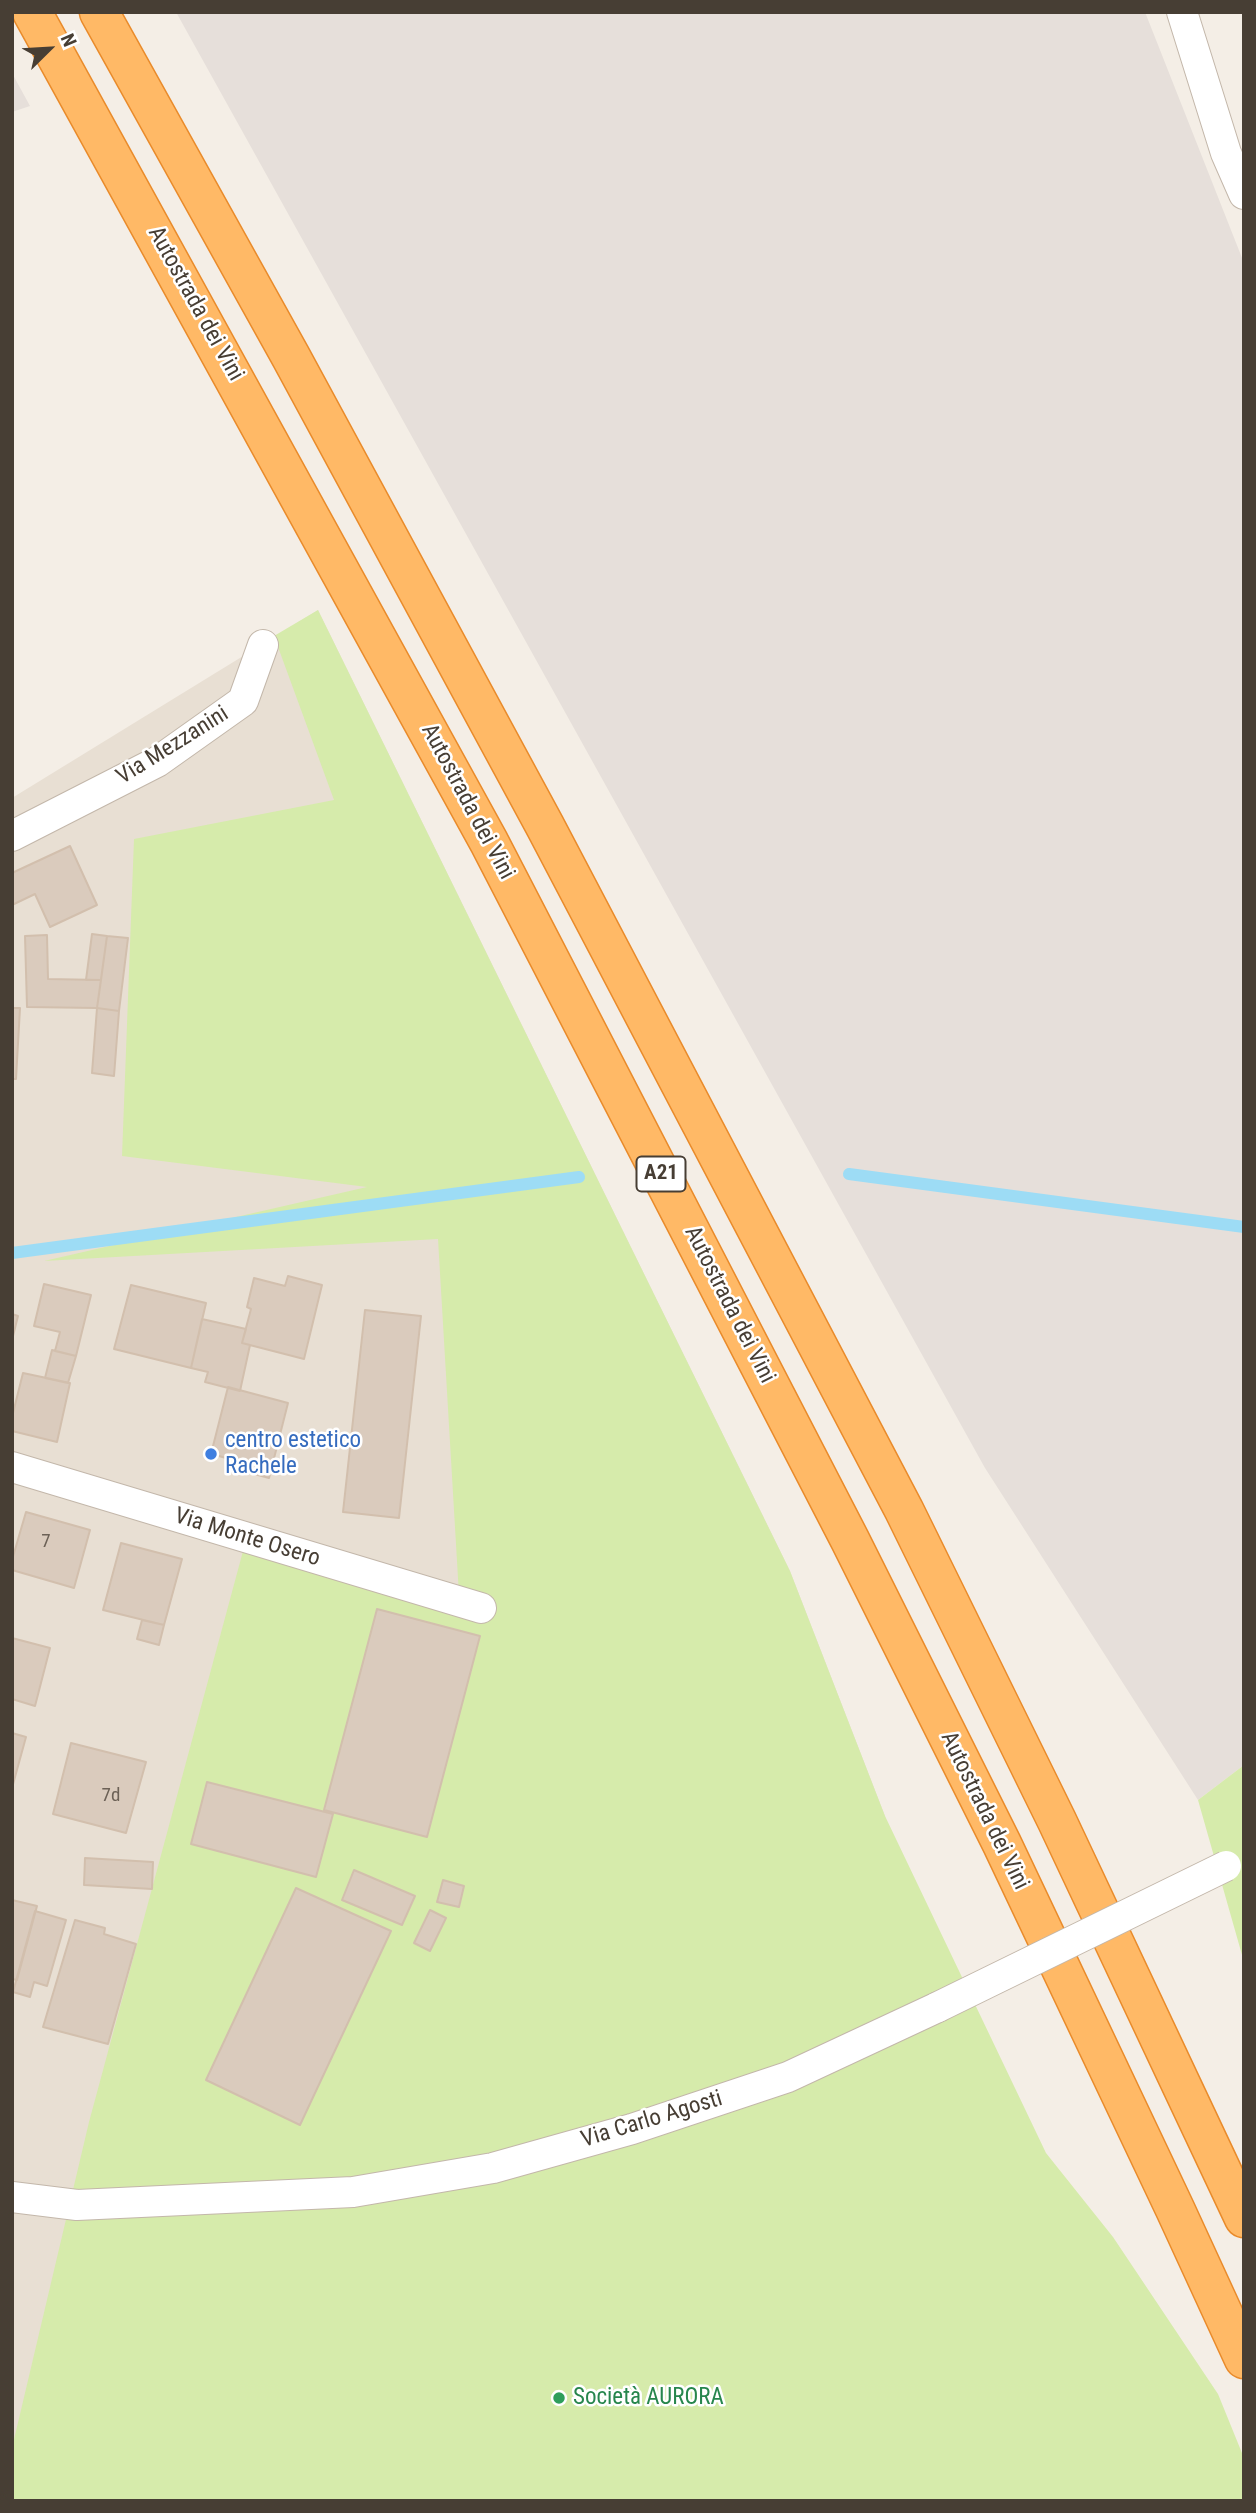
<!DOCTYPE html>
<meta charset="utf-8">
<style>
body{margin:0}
#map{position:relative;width:1256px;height:2513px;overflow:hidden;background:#f4eee6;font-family:"Roboto Condensed",sans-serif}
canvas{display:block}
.frame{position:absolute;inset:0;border:14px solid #473e34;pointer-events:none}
.north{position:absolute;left:14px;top:14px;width:70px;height:70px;-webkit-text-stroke:5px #fff;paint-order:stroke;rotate:66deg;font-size:19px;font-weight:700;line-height:28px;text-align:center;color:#473e34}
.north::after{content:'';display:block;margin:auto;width:24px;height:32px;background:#473e34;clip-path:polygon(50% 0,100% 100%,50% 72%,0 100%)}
</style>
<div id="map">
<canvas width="1256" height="2513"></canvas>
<div class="frame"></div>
<div class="north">N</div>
</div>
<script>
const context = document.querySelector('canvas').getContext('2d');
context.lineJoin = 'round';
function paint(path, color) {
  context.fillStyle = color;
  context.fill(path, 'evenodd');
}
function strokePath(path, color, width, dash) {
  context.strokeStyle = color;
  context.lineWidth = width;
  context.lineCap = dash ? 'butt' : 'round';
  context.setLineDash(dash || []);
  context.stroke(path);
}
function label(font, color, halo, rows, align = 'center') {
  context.font = font + ' "Roboto Condensed",sans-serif';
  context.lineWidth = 5;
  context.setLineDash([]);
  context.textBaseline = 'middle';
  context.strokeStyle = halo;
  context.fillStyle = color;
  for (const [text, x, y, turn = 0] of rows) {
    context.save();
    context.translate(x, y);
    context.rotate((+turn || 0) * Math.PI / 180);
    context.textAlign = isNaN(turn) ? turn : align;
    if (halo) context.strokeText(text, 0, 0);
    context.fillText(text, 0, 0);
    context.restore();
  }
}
paint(new Path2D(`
 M 318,610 L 790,1571 L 885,1816 L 12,2501 L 12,798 Z`), '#e8dfd3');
paint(new Path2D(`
 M 176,12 L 1145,12 L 1244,263 L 1244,1765 L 1198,1800 L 985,1468 Z
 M 12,73 L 30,106 L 12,112 Z`), '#e6dfda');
paint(new Path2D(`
 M 318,610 L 790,1571 L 885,1816 L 1046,2153 L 1113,2237 L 1218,2394 L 1244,2458 L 1244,2501 L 12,2501 L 12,2448 L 89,2122 L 246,1540 L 460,1612 L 438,1239 L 44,1261 L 367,1187 L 122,1156 L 134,839 L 334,800 L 274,636 Z
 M 1244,1765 L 1244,1962 L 1198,1800 Z`), '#d6ebab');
strokePath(new Path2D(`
 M 849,1174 L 1244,1227
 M 12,1253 L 579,1177`), '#9ddcf5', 12);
const building = new Path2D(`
 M 70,846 L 97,905 L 50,927 L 35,894 L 12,905 L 12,873 Z
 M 92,934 L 107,936 L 101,980 L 86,980 Z
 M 47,935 L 48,979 L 101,980 L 97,1008 L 27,1007 L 25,936 Z
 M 107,936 L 128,938 L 119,1011 L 97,1008 Z
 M 12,1008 L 20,1008 L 16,1079 L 12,1079 Z
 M 97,1008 L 119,1011 L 114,1076 L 92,1073 Z
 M 288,1276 L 322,1285 L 304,1359 L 242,1343 L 251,1309 L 247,1307 L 254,1278 L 285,1286 Z
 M 44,1284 L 91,1295 L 76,1356 L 55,1351 L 60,1332 L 34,1326 Z
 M 131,1285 L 206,1303 L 191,1368 L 114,1349 Z
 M 365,1310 L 421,1316 L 399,1518 L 343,1512 Z
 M 12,1314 L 18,1316 L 12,1340 Z
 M 202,1319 L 246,1329 L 242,1343 L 250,1345 L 240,1391 L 205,1382 L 208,1372 L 191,1368 Z
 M 52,1350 L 76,1356 L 68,1383 L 45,1378 Z
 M 23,1373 L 70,1383 L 57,1442 L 12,1431 L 12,1417 Z
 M 228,1387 L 288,1403 L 269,1478 L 247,1472 L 249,1464 L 211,1454 Z
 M 26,1512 L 90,1530 L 74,1588 L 12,1570 L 12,1560 Z
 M 121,1543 L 182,1559 L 164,1625 L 103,1610 Z
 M 377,1609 L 480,1636 L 427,1837 L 324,1810 Z
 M 142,1620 L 164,1625 L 159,1645 L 137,1639 Z
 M 12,1638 L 50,1648 L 35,1706 L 12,1699 Z
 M 12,1733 L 26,1737 L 12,1788 Z
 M 71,1743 L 146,1762 L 126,1833 L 53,1814 Z
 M 207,1782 L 333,1814 L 316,1877 L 191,1844 Z
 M 85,1858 L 153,1862 L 152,1889 L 84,1885 Z
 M 354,1870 L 415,1896 L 402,1925 L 342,1900 Z
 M 443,1880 L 464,1886 L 459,1907 L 437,1902 Z
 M 296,1888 L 391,1931 L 300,2125 L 206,2080 Z
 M 12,1900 L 37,1906 L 17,1980 L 12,1979 Z
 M 430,1910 L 446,1918 L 430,1951 L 414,1943 Z
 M 35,1911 L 66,1920 L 47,1986 L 34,1982 L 30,1997 L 13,1992 Z
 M 75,1920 L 105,1928 L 104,1934 L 136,1944 L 108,2044 L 43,2027 Z`);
paint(building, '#dacbbd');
strokePath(building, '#d2bfad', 2);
const minor = new Path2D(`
 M 1182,12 L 1226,153 L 1244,194
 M 12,836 L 157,762 L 243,701 L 263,645
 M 12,1467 L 481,1608
 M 12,2197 L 77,2205 L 353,2192 L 493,2168 L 632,2129 L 788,2077 L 938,2007`);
const motorway = new Path2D(`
 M 32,12 L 489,842 L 850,1540 L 1002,1844 L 1175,2209 L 1244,2359
 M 99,12 L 291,357 L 545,826 L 904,1510 L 1057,1821 L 1244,2218`);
strokePath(minor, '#c3b7aa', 32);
strokePath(motorway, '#e98b2b', 41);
strokePath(minor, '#fff', 30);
strokePath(motorway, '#ffb966', 38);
const minorBridge = new Path2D(`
 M 938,2007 L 1226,1866`);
strokePath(minorBridge, '#c3b7aa', 32, []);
strokePath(minorBridge, '#fff', 30);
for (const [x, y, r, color] of [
 [211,1454,7,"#3f7fe0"],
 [559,2398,7,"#2e9e5b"]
]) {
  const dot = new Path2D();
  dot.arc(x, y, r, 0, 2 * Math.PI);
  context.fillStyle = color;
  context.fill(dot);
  strokePath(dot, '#fff', 2.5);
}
label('19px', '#6c6156', null, [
 ["7",46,1542],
 ["7d",111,1796]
]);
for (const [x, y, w] of [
 [661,1174,49]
]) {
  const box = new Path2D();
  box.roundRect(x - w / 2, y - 17.5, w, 35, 5);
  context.fillStyle = '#fff';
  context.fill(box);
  strokePath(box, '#473e34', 2);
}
label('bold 21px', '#473e34', null, [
 ["A21",661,1174]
]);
label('23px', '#473e34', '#fff', [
 ["Autostrada dei Vini",195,304,61],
 ["Via Mezzanini",173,746,-32],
 ["Autostrada dei Vini",467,802,62],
 ["Autostrada dei Vini",729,1305,63],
 ["Via Monte Osero",247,1538,17],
 ["Autostrada dei Vini",984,1811,64],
 ["Via Carlo Agosti",652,2120,-17]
]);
label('23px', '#366cbe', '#fff', [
 ["centro estetico",225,1441],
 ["Rachele",225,1467]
], 'left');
label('23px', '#27864d', '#fff', [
 ["Società AURORA",573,2398]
], 'left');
</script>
